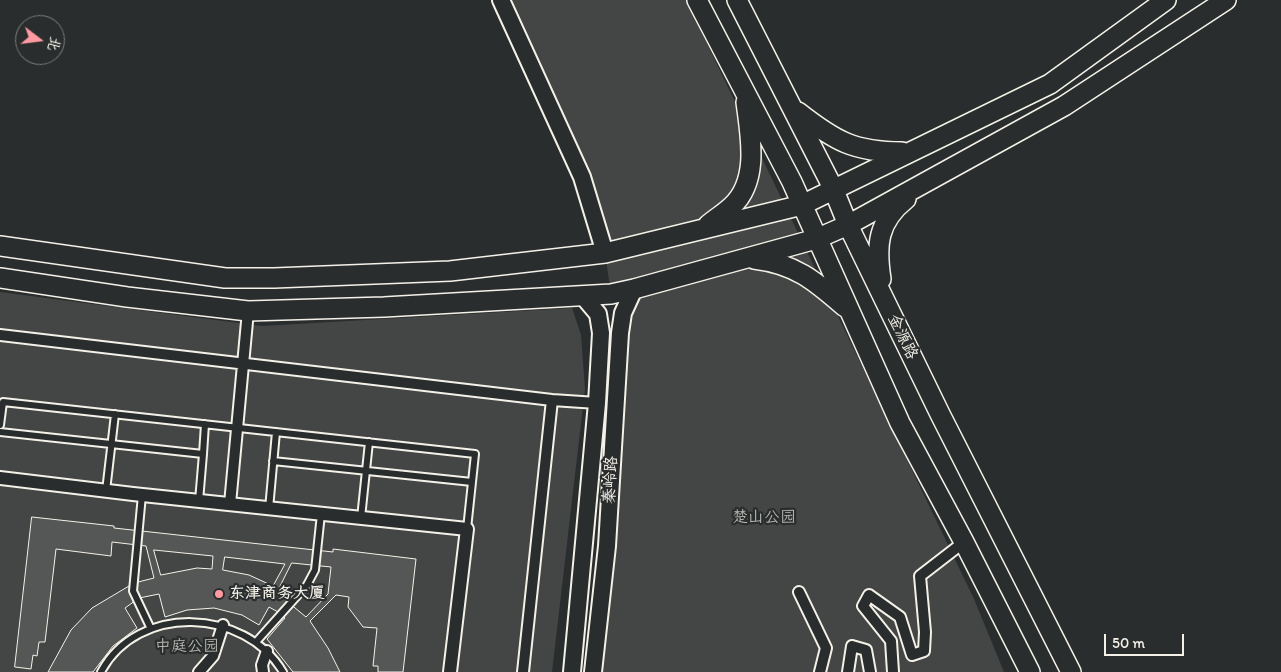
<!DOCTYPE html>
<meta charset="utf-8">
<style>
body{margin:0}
#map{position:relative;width:1281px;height:672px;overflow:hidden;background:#2a2d2e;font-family:Itim,"LXGW WenKai TC",sans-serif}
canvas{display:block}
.north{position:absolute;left:15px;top:15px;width:50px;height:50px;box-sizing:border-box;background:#2a2d2e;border:1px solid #7b7b78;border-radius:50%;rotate:105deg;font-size:14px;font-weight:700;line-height:20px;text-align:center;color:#f4f1e8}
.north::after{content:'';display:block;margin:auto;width:18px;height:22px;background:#ff9aa2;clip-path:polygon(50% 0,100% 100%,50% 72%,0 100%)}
.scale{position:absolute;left:1104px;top:634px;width:80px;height:22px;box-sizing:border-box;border:2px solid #f4f1e8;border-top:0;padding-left:6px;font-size:15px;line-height:18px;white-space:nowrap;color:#f4f1e8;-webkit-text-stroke:4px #2a2d2e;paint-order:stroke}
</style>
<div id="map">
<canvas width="1281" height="672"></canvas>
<div class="north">北</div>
<div class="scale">50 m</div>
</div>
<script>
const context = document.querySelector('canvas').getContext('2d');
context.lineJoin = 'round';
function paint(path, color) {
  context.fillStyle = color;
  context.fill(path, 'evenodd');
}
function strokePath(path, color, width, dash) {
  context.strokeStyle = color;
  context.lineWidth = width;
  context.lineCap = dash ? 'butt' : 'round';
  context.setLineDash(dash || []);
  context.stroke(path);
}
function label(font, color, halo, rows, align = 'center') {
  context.font = font + ' Itim,"LXGW WenKai TC",sans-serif';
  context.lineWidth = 4.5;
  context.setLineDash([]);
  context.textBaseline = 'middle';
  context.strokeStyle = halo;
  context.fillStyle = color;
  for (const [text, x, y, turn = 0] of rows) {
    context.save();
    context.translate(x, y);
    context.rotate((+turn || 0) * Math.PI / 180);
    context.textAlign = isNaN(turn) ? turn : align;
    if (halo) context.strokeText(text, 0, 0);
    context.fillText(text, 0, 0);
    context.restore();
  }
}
paint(new Path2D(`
 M 501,0 L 686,0 L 974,599 L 1004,672 L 593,672 L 620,333 L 634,290 L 611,294 L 605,253 Z
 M 0,292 L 262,326 L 572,308 L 581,335 L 585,389 L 552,672 L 0,672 Z`), '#444645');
const building = new Path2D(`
 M 32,517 L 114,526 L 114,528 L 333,552 L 333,549 L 416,559 L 403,672 L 378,672 L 378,666 L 373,666 L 377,628 L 363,627 L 348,607 L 349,597 L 336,595 L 310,621 L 328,648 L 340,672 L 293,672 L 267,639 L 285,618 L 278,612 L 269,607 L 259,625 L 242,615 L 214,608 L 187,610 L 165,617 L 159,594 L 139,598 L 125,608 L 137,628 L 113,646 L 93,672 L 48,672 L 71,630 L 92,608 L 134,583 L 154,578 L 146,546 L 112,542 L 111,556 L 56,549 L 45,642 L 39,642 L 37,656 L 33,655 L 31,669 L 15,667 ZM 154,550 L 213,556 L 212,569 L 197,568 L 161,575 ZM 225,557 L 285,564 L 273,586 L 249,575 L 223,570 ZM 292,563 L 331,567 L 328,594 L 306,617 L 277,593 Z`);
paint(building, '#555756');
strokePath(building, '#f4f1e8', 1);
const service = new Path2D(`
 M 0,425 L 3,402 L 475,454 L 467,529
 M 0,432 L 203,454 L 199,501
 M 203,454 L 205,424
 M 273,461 L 472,482
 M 106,491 L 115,414
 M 142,495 L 133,591 L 151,629
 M 269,509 L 276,432
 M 361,518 L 369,442
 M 256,642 L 307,585 L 315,570 L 321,514
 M 101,672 C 138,603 245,608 283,672`);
const pedestrian = new Path2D(`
 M 0,335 L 552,400 L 597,403
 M 230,504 L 248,311
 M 799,592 L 826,648 L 820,672
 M 199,672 L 213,656 L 223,625
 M 263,672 L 262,665 L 267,651
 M 523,672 L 552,400
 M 848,672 L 852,646 L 866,650 L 870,672
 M 893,672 L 891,641 L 863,606 L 869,595 L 900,617 L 912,655 L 924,651 L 925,632 L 920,576 L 964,542`);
const minor = new Path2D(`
 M 0,478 L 133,494 L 467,529 L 450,672`);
const tertiary = new Path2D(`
 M 501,0 L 582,177 L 605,253
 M 572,672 L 597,403 L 601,333 L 598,314 L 582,295
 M 593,672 L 607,546 L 620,333 L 623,313 L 634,289`);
const secondary = new Path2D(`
 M 697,0 L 792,182 L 900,423 L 964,542 L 1030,672
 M 737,0 L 833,188 L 848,225 L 940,414 L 1071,672
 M 798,112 C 835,141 854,152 902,152
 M 708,225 C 716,218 725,213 732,206 C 760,180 750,134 746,102
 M 0,246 L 225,278 L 274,278 L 450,271 L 605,253 L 802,205 L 1050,84 L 1166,0
 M 754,259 C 796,264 815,281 845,307
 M 0,278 L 127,297 L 248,311 L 384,307 L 611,294 L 634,289 L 816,239 L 848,225 L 1064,106 L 1226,0
 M 881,279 C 876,246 877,222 906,199`);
strokePath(service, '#f4f1e8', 10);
strokePath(pedestrian, '#f4f1e8', 14);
strokePath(minor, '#f4f1e8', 16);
strokePath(tertiary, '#f4f1e8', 20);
strokePath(secondary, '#f4f1e8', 22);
strokePath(service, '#2a2d2e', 6);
strokePath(pedestrian, '#2a2d2e', 10);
strokePath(minor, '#2a2d2e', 12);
strokePath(tertiary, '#2a2d2e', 16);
strokePath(secondary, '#2a2d2e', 19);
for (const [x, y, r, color] of [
 [219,594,5,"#ff9aa2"]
]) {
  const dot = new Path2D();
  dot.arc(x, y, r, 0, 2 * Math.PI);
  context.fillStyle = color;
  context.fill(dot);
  strokePath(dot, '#2a2d2e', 2);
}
label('16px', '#f4f1e8', '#2a2d2e', [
 ["金源路",902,337,64],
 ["秦岭路",611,480,-87]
]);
label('16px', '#b6b5af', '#2a2d2e', [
 ["楚山公园",764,518],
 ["中庭公园",187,647]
]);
label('bold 16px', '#f4f1e8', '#2a2d2e', [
 ["东津商务大厦",229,594]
], 'left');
</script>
